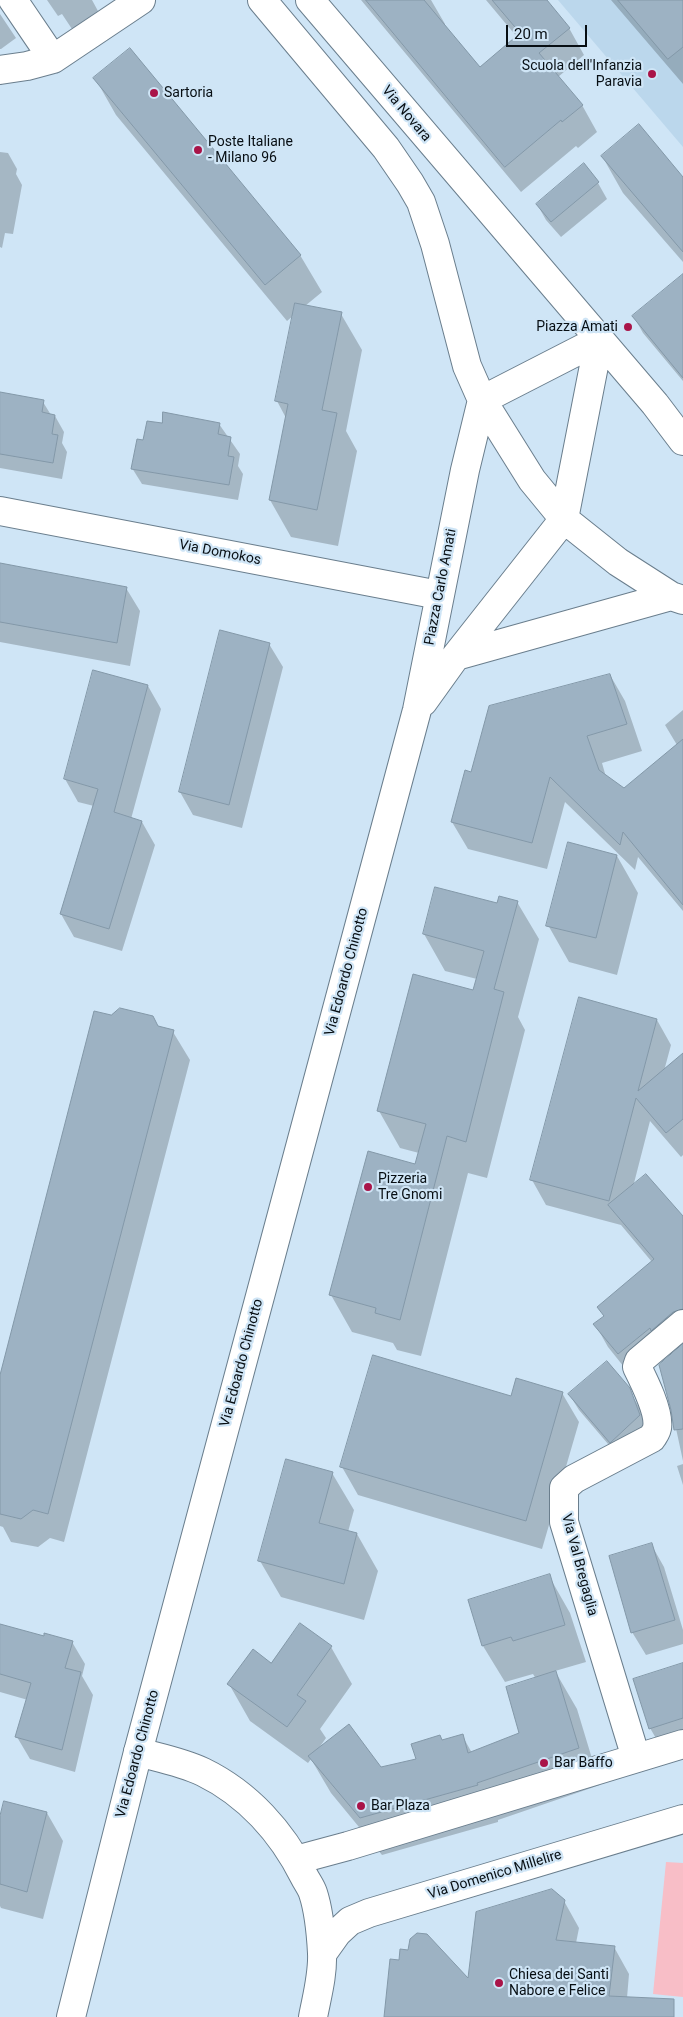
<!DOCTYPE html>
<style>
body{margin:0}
#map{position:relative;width:683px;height:2017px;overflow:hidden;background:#cfe5f6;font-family:Roboto,sans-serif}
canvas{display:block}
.scale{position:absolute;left:506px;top:25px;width:81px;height:22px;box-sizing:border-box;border:2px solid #070e13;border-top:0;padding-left:6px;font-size:15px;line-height:18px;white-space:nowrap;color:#070e13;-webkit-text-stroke:4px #cfe5f6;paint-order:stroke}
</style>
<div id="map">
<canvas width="683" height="2017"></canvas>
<div class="scale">20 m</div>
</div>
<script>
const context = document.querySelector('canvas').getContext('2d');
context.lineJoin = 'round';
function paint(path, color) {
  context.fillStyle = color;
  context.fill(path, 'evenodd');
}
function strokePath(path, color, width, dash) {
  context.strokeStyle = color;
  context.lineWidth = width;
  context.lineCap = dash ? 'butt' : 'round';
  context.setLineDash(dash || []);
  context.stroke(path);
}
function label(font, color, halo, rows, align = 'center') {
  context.font = font + ' Roboto,sans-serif';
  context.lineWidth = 4.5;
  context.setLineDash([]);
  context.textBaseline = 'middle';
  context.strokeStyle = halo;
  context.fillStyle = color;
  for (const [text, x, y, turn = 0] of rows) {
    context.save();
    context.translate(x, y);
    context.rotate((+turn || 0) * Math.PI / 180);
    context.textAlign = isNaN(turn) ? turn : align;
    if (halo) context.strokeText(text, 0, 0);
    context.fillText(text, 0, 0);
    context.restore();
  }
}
paint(new Path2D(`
 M 558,0 L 683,0 L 683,147 Z`), '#bbd7ec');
paint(new Path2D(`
 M 666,1862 L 683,1863 L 683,1997 L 653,1994 Z`), '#f8bec7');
paint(new Path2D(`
 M 47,0 L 92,0 L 98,11 L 72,29 L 62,14 L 58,16 Z
 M 361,0 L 431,0 L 445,24 L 444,25 L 480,69 L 517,37 L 486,0 L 546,0 L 569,28 L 584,55 L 558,77 L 582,105 L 597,132 L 578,148 L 576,146 L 521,192 Z
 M 611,0 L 683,0 L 683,84 Z
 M 0,14 L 16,38 L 1,49 L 0,49 Z
 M 95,78 L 300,255 L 322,292 L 305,306 L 341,314 L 362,350 L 346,431 L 357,451 L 338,546 L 291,537 L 270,500 L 286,418 L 277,401 L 294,315 L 287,321 L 116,115 Z
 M 0,152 L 8,153 L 17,169 L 16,174 L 22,185 L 13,234 L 5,233 L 2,248 L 0,247 Z
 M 602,156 L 683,181 L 683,262 L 623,193 Z
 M 584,165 L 598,183 L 607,199 L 561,237 L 546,220 L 537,204 Z
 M 683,284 L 683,381 L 643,333 L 634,317 Z
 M 0,393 L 43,402 L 51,415 L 55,416 L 64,432 L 62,443 L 67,452 L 62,479 L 0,468 Z
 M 219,424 L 240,454 L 238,466 L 243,474 L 238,500 L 142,484 L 132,468 L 163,425 Z
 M 0,565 L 126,588 L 140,611 L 130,666 L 0,642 Z
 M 269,644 L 283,667 L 242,828 L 193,815 L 180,792 Z
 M 610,675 L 625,701 L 642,751 L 602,763 L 606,777 L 624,789 L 677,745 L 665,725 L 683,710 L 683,911 L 638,857 L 635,870 L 565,802 L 547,869 L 468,849 L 452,822 L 472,773 Z
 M 148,686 L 161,709 L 131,819 L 142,822 L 155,845 L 122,951 L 74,937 L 61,914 L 94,806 L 78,802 L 65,779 Z
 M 617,856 L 638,893 L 617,975 L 569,962 L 548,925 Z
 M 517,902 L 539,939 L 518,1017 L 525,1030 L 487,1178 L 468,1173 L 421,1356 L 397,1350 L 393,1343 L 352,1332 L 331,1295 L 416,1166 L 419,1153 L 400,1148 L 379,1111 L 474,992 L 477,979 L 445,971 L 424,934 L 498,905 Z
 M 657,1020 L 671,1045 L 664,1071 L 683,1054 L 683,1155 L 681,1157 L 650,1121 L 633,1187 L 683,1218 L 683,1335 L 632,1377 L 608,1347 L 595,1324 L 604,1317 L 599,1307 L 652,1262 L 621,1225 L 546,1205 L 532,1180 Z
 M 159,1028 L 173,1032 L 190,1060 L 64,1542 L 50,1538 L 38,1547 L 11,1542 L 3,1527 L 0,1526 L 0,1380 Z
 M 683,1355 L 683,1461 L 672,1410 Z
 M 562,1393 L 579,1422 L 542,1549 L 358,1495 L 342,1467 L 512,1397 Z
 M 569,1394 L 633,1397 L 642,1412 L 649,1432 L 620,1458 L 579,1410 Z
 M 683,1464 L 683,1485 L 677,1466 Z
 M 332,1473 L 354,1510 L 348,1532 L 357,1534 L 378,1571 L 364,1620 L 281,1597 L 260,1561 Z
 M 651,1544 L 664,1567 L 683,1630 L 683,1644 L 646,1655 L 632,1632 Z
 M 549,1576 L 570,1613 L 586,1662 L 555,1671 L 577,1709 L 600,1785 L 498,1820 L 498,1822 L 382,1855 L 331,1793 L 311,1759 L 308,1763 L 250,1721 L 229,1684 L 272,1665 L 300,1625 L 331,1647 L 352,1684 L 320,1729 L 326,1738 L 319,1748 L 380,1769 L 418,1760 L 443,1741 L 462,1735 L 472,1753 L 520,1734 L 536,1679 L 533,1674 L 505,1682 L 483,1646 L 469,1601 Z
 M 0,1625 L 45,1637 L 72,1642 L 85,1664 L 82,1676 L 93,1695 L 75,1772 L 30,1759 L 17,1737 L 28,1700 L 0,1692 Z
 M 683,1665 L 683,1754 L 668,1759 L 650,1728 Z
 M 47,1813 L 63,1841 L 43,1919 L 1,1908 L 0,1906 L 0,1817 Z
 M 564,1901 L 579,1928 L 576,1943 L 614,1947 L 629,1974 L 627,1998 L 642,2017 L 385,2017 L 469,1981 Z`), '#0003');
const building = new Path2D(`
 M 366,0 L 424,0 L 480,67 L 520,33 L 492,0 L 547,0 L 570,28 L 539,53 L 583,105 L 562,122 L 561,120 L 505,167 Z
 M 618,0 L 683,0 L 683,47 L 668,59 Z
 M 130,48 L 301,255 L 265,285 L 93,78 Z
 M 639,124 L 683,177 L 683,252 L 601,156 Z
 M 584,163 L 599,182 L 551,222 L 536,204 Z
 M 683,274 L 683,378 L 632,316 Z
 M 295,303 L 342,312 L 322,410 L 337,413 L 317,510 L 269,500 L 288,404 L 275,401 Z
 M 0,392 L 44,400 L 42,412 L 55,415 L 52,434 L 58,435 L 53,463 L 0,454 Z
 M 163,412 L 220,423 L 218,434 L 231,437 L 228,456 L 234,457 L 229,485 L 131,469 L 137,439 L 143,440 L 147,421 L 162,423 Z
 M 0,563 L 127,587 L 117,643 L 0,622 Z
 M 220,630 L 270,643 L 229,805 L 179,792 Z
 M 93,670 L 148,685 L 114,812 L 142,821 L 109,929 L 60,914 L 98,789 L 64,779 Z
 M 610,674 L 627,724 L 587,736 L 599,770 L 624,788 L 683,739 L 683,905 L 623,832 L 620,845 L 550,777 L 532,843 L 451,822 L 465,770 L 471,772 L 489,706 Z
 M 568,842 L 617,855 L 596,938 L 546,926 Z
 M 435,887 L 497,903 L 499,896 L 518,901 L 494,989 L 504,992 L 466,1142 L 447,1136 L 400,1320 L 375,1313 L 376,1308 L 329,1295 L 368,1151 L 415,1164 L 426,1124 L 377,1111 L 413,974 L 473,990 L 484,951 L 423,934 Z
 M 579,997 L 657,1019 L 638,1091 L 683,1053 L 683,1119 L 666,1133 L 636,1098 L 609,1201 L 530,1180 Z
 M 120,1008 L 153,1016 L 158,1026 L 174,1030 L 48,1514 L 33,1510 L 21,1519 L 0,1514 L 0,1375 L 94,1011 L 111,1015 Z
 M 646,1174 L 683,1216 L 683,1309 L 673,1312 L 651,1331 L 650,1328 L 618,1354 L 593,1324 L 604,1316 L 597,1307 L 654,1259 L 608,1205 Z
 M 683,1344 L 683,1429 L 674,1430 L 671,1410 L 659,1365 Z
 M 373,1355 L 511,1396 L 516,1378 L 563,1392 L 526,1521 L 340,1467 Z
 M 607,1361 L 630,1388 L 640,1415 L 610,1443 L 568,1394 Z
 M 286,1459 L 333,1472 L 319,1523 L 357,1533 L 344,1584 L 258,1561 Z
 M 652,1543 L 675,1620 L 631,1633 L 609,1556 Z
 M 550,1574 L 565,1625 L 513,1641 L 511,1637 L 482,1646 L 468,1600 Z
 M 300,1623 L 332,1646 L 297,1695 L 306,1701 L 287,1727 L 227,1684 L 253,1649 L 271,1663 Z
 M 0,1624 L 44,1636 L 44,1633 L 73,1641 L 65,1668 L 81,1672 L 62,1750 L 15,1737 L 31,1683 L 0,1674 Z
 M 683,1663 L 683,1718 L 649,1729 L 633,1679 Z
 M 556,1671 L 579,1748 L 477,1783 L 478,1785 L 360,1818 L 308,1756 L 349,1724 L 381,1767 L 416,1759 L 411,1744 L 440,1735 L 442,1740 L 463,1734 L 468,1753 L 519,1733 L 506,1687 Z
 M 4,1801 L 47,1812 L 27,1892 L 0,1884 L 0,1816 Z
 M 552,1889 L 565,1900 L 556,1940 L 615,1946 L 609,1996 L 674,1999 L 674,2017 L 384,2017 L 390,1959 L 399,1960 L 400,1949 L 408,1950 L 410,1939 L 417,1933 L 427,1934 L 468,1978 L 476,1912 Z`);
paint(building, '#9db2c3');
strokePath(building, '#8398a8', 1);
const street = new Path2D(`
 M 13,0 L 53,59
 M 0,70 L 27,66 L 53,59 L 141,0
 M 0,511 L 439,595
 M 138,1752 C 160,1758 182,1762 203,1772 C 248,1794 282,1832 304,1876 C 307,1882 311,1887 313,1893 C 319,1911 321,1934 322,1953 C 323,1975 317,1996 313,2017
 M 636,1758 L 564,1522 L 564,1488 L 574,1479 L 652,1438 C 653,1436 657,1431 657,1428 C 660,1413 644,1381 637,1367 L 639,1361 L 683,1324
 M 296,1860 L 348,1846 L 683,1744
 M 322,1954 L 337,1933 L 350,1921 L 369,1913 L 683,1819`);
const secondary = new Path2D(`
 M 262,0 L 386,148 L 410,183 L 421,202 L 435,244 L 467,366 L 482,400 L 532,480 L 564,519 L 618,562 L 671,596 L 683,600
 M 310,0 L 655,404 L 683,441
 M 456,656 L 671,596
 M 423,702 L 456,656 L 564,519 L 599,340
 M 71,2017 L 138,1752 L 417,710 L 465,470 L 482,400 L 599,340`);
strokePath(street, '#6a7e8d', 30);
strokePath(secondary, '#6a7e8d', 30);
strokePath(street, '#fff', 28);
strokePath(secondary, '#fff', 28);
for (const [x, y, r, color] of [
 [652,74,5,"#a91448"],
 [154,93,5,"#a91448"],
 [198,150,5,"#a91448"],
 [628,327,5,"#a91448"],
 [368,1187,5,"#a91448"],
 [544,1763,5,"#a91448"],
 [361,1806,5,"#a91448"],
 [499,1983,5,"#a91448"]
]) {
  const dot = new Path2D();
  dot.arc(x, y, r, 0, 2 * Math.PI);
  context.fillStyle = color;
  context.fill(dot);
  strokePath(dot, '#cfe5f6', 2);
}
label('14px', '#070e13', '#cfe5f6', [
 ["Scuola dell'Infanzia",642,66,"right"],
 ["Paravia",642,82,"right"],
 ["Sartoria",164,93],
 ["Poste Italiane",208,142],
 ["- Milano 96",208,158],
 ["Piazza Amati",618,327,"right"],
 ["Pizzeria",378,1179],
 ["Tre Gnomi",378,1195],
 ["Bar Baffo",554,1763],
 ["Bar Plaza",371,1806],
 ["Chiesa dei Santi",509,1975],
 ["Nabore e Felice",509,1991]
], 'left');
label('14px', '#070e13', '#cfe5f6', [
 ["Via Novara",406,114,50],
 ["Via Domokos",220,553,11],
 ["Piazza Carlo Amati",441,587,-79],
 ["Via Edoardo Chinotto",347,972,-75],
 ["Via Edoardo Chinotto",242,1363,-75],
 ["Via Val Bregaglia",579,1565,75],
 ["Via Edoardo Chinotto",138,1754,-75],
 ["Via Domenico Millelire",495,1875,-17]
]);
</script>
